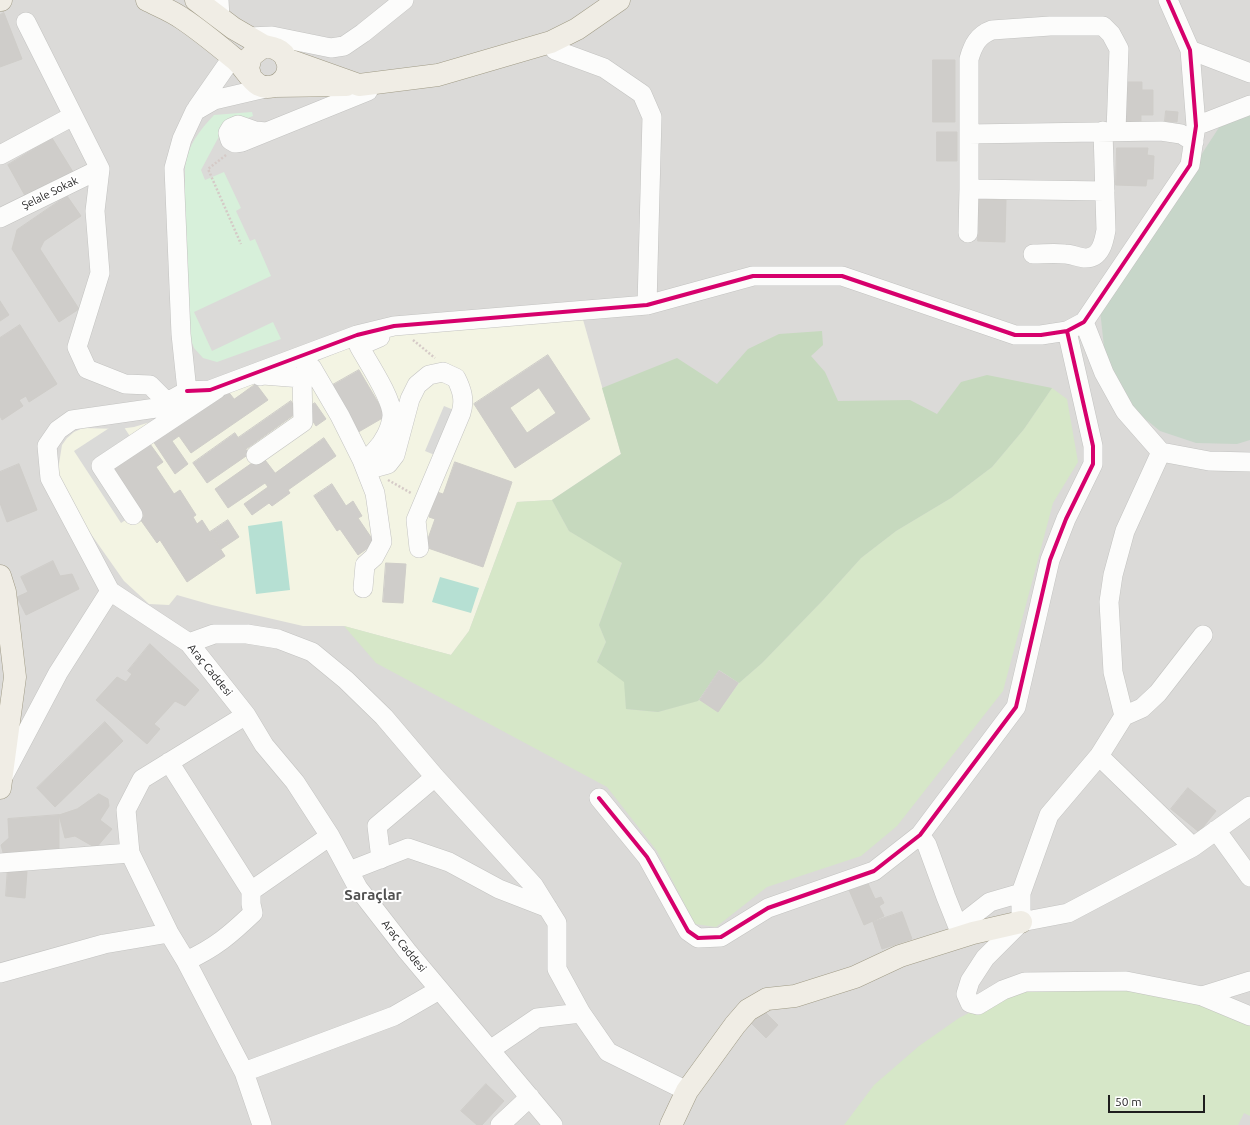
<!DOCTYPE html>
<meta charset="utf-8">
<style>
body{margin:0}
#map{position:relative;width:1250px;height:1125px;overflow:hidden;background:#ecebe7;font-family:Ubuntu,sans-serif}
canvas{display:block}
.scale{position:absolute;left:1108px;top:1095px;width:97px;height:18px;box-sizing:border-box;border:2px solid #1e1e1e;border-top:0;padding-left:5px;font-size:12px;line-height:14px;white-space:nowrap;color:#1e1e1e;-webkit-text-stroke:3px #fff;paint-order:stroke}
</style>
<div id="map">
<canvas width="1250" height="1125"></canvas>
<div class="scale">50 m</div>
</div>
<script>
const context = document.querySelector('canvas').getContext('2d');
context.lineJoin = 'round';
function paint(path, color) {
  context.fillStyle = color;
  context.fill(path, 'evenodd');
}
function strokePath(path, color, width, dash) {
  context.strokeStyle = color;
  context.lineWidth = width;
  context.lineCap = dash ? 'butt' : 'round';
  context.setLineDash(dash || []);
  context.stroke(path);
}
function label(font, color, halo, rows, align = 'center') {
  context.font = font + ' Ubuntu,sans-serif';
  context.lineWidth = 4;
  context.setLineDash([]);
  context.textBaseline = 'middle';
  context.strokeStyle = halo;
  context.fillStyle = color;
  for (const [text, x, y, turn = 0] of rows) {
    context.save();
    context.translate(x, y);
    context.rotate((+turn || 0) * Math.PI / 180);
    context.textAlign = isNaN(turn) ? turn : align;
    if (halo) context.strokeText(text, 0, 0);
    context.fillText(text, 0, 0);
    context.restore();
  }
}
paint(new Path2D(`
 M 0,0 L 1250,0 L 1250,1125 L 0,1125 Z`), '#dbdad8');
paint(new Path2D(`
 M 582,316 L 621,454 L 552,500 L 517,502 L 469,631 L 451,655 L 344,626 L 303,626 L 212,605 L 177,595 L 169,605 L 149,604 L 124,581 L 60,490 L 57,476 L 62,445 L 67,438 L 74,432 L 83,428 L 119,429 L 134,427 L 157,420 L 188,400 L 308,365 L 396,328 Z`), '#f3f4e3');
paint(new Path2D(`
 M 444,406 L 461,413 L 442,458 L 425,451 Z
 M 120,421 L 135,444 L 133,515 L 121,523 L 74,451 Z`), '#dadad8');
paint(new Path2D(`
 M 1052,388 L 1067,399 L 1078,462 L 1053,503 L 1003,691 L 897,826 L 861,856 L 767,887 L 716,927 L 695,924 L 657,851 L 607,787 L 376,663 L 344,626 L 451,655 L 469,631 L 517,502 L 552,500 L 569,531 L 622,562 L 599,625 L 606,642 L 597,661 L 625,682 L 626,709 L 658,712 L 700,700 L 718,712 L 739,683 L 762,663 L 824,599 L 861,558 L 896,531 L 951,498 L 992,467 L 1024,429 Z
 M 1071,980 L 1188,996 L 1250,1020 L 1250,1116 L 1244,1113 L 1238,1125 L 844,1125 L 874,1085 L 919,1046 L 959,1018 L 1014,990 Z`), '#d6e7c8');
paint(new Path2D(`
 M 822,331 L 823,345 L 811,356 L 825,372 L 838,401 L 910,400 L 937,414 L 961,382 L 987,375 L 1052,388 L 1024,429 L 992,467 L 951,498 L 896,531 L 861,558 L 824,599 L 762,663 L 739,683 L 719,670 L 698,701 L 658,712 L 626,709 L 624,682 L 597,662 L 606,642 L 599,625 L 622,563 L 569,531 L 552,500 L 621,454 L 602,388 L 677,358 L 717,384 L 748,349 L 779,334 Z`), '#c6d9be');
paint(new Path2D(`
 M 1250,114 L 1250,440 L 1237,444 L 1196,443 L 1160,431 L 1132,408 L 1105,356 L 1100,310 L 1220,126 Z`), '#c7d6c9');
paint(new Path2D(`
 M 252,112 L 253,116 L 224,127 L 201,170 L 205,180 L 224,172 L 241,208 L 236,211 L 250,241 L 255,239 L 271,276 L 194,312 L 212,351 L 273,322 L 281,339 L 217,362 L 203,358 L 194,348 L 187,329 L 185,304 L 185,167 C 188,145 199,131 214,115 Z`), '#d7f0da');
paint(new Path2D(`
 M 282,521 L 290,590 L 256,594 L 248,526 Z
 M 440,577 L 479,588 L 471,613 L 432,602 Z`), '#b6e0d3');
const building = new Path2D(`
 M 4,13 L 22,59 L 0,67 L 0,15 Z
 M 933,60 L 955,60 L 955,122 L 933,122 Z
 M 1123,82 L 1142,82 L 1142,90 L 1153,90 L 1153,115 L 1141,115 L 1141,122 L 1122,122 Z
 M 1166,111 L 1178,112 L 1177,122 L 1165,121 Z
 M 937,132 L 957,132 L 957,161 L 937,161 Z
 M 52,138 L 73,172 L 28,201 L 8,165 Z
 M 1117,148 L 1148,148 L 1147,155 L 1154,156 L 1153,179 L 1147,179 L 1146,186 L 1116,185 Z
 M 67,196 L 81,216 L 44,241 L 40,249 L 79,309 L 59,322 L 12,249 L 17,230 Z
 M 979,199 L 1006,200 L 1005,242 L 978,241 Z
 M 0,301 L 9,315 L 0,321 Z
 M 20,325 L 57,384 L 29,402 L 26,396 L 19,400 L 23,406 L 2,420 L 0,416 L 0,338 Z
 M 548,355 L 590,419 L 515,468 L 474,404 ZM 539,388 L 556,413 L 527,433 L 510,408 Z
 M 359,370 L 386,416 L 355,434 L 329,387 Z
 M 256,384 L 268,400 L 191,453 L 179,436 L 172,441 L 188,464 L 175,474 L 153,441 L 227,390 L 234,399 Z
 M 291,401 L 298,412 L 246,449 L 238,438 Z
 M 315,403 L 326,419 L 316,426 L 305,410 Z
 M 235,433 L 249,454 L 207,483 L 193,463 Z
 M 324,438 L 336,456 L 288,490 L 290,493 L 272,506 L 269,503 L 252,515 L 244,504 L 268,487 L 265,483 L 228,508 L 215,489 L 262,456 L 275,473 Z
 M 150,444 L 163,462 L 156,467 L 174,494 L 180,490 L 196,515 L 193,517 L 197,524 L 202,520 L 225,556 L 187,582 L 160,540 L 157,543 L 140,519 L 144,516 L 113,469 Z
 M 455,462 L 512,482 L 483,567 L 425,547 L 435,519 L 429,517 L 437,492 L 443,494 Z
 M 19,464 L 37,510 L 7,522 L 0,503 L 0,472 Z
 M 332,484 L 346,506 L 353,501 L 362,516 L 358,518 L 375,543 L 358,555 L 340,529 L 337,531 L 314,496 Z
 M 228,520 L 239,537 L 221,549 L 210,532 Z
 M 53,561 L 60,576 L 72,574 L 79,589 L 26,615 L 17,597 L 28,592 L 21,577 Z
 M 386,563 L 406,564 L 403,603 L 383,602 Z
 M 150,644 L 199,690 L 185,706 L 175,701 L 168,709 L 154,724 L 160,729 L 147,744 L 96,700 L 117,677 L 126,682 L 132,674 L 128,671 Z
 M 719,671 L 738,683 L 718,712 L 700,700 Z
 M 105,722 L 123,741 L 55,807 L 37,788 Z
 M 1188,788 L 1216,811 L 1199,832 L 1171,809 Z
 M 99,794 L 108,799 L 109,806 L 100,820 L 112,829 L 96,848 L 75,836 L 65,838 L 59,815 L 77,809 Z
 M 59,815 L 59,852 L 4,856 L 1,845 L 9,838 L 8,819 Z
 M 8,867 L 27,871 L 25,898 L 6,896 Z
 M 865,877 L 875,899 L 881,897 L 884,903 L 879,906 L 884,916 L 864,925 L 847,885 Z
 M 902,912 L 912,939 L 882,949 L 873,922 Z
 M 763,1010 L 778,1025 L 766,1038 L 751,1023 Z
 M 486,1084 L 504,1101 L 482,1125 L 477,1125 L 461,1111 Z`);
paint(building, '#cfcdca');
strokePath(building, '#cfcdc9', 1);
const minor = new Path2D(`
 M 219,0 L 220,18
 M 26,22 L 100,169 L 95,211 L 100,273 L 77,347 L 87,369 L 125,384 L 150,385 L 167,402
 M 249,37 L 272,36 L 331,48 L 344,46 L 363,33 L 404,0
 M 551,42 L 555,50 L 604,68 L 642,94 L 652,117 L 647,305
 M 1190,50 L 1250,73
 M 197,108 L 229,62 L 237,62
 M 1196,126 L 1250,105
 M 266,132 L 255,131 L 238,125 L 231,128 L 228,133 L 230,140 L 235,143 L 242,142 L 368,91 L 359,85
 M 969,134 L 1161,131 L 1181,134 L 1194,142
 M 0,155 L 73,116
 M 969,189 L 1105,191
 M 0,218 L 100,169
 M 968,233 L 969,189 L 969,59 C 973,45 978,35 992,30 L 1050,26 L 1103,26 L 1111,34 L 1119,49 L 1116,131
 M 1033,254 C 1044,254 1054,253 1065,254 C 1072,254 1079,258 1086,258 C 1101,258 1104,241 1106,230 L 1103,131
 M 1084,322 L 1104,373 L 1125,411 L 1161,452 L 1209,461 L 1250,462
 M 380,337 L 359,346 C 367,361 393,399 392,416 C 391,428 384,442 375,451 C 372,455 366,458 362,460 L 377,467 L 388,464 L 395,455 L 410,399 L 417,385 L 429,375 L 443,372 L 456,378 C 462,390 465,400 461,413 L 416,520 L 419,548
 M 299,357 L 312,368 L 340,416 L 362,460 L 375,493 L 382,542 L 374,557 L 365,565 L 363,588
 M 260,376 L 263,375 L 302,378
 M 187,391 L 210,390 L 357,335 L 394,326 L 647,305 L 753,276 L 842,276 L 1015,335 L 1041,335 L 1067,331 L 1084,322 L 1190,165 L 1196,126 L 1190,50 L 1168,0
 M 256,455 L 303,422 L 302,378 L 311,369
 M 133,515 L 101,466 L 217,389
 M 110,591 L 189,643 L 246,715 L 264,745 L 295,782 L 330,836 L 358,888 L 407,951 L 553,1125
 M 189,643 L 214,634 L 247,634 L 278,639 L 312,652 L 346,680 L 384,717 L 435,777 L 534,886 L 557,923 L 557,969 L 581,1013 L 608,1052 L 687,1091
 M 246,715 L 142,779 L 126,810 L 130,853 L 169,933 L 186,961 L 244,1072 L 262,1125
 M 1124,716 L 1113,672 L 1109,602 L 1113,575 L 1125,531 L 1161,452
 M 1099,756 L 1193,847
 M 169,762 L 251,891
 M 4,775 L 58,673 L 110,591 L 50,478 L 47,446 L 58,430 L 72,420 L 156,408 L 187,391 L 181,334 L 174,168 L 182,139 L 195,111 L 214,100 L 274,86
 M 599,798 L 647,857 L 688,931 L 698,938 L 721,937 L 768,908 L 874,871 L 920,835 L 1016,707 L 1050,560 L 1066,519 L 1093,464 L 1093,446 L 1067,331
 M 1250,806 L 1193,847 L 1068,913 L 1021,922 L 985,958 L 970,981 L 966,994 L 970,1003 L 978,1005 L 1003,990 L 1025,982 L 1126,981 L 1202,996 L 1250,1016
 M 1216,830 L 1250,877
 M 920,835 L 927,845 L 946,897 L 962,937
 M 381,859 L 377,826 L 435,777
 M 0,863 L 130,853
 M 349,871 L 408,848 L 449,862 L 499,889 L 548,908
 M 1021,922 L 1021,893 L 1049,815 L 1099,756 L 1124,716 L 1142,708 L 1158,693 L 1203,635
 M 958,927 L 990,902 L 1021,893
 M 186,961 C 215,948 231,934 253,913 L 251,904 L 251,891 L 330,836
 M 0,973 L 104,944 L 169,933
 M 1202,996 L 1250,981
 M 490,1050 L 537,1018 L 581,1013
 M 244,1072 L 394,1016 L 439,990
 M 500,1125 L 530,1097`);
const major = new Path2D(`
 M 0,0 L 1,0
 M 147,0 C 159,6 172,11 183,19 C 201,31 219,46 236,60 C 244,67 250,80 259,85 C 267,89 278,87 284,79 C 292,69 288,54 276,49 C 272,47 268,47 264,46 L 251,56 L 248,68 L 250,75
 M 196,0 L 233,28 L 264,46
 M 286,59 L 359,85 L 438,75 L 551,42 L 577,29 L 619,0
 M 274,86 L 346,85
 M 0,576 L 5,592 L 15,677 L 0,788
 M 671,1125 L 687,1091 L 735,1025 L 748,1010 L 767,999 L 795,996 L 855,977 L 900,956 L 973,933 L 1021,922`);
strokePath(minor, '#c3c3c1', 20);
strokePath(major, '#a09b86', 23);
strokePath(new Path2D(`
 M 226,155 L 208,169 L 241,244
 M 413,340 L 435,358
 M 388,480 L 411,493`), '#d5cac7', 2.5, [2, 2]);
strokePath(minor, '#fcfcfb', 19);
strokePath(major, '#f0ede5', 22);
strokePath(new Path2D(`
 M 187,391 L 210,390 L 357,335 L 394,326 L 647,305 L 753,276 L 842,276 L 1015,335 L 1041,335 L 1067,331 L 1084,322 L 1190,165 L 1196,126 L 1190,50 L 1168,0
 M 599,798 L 647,857 L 688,931 L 698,938 L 721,937 L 768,908 L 874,871 L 920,835 L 1016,707 L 1050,560 L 1066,519 L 1093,464 L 1093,446 L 1067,331`), '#d6006c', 4);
label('11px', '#1e1e1e', '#fff', [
 ["Şelale Sokak",50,193,-26],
 ["Araç Caddesi",210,670,51],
 ["Araç Caddesi",404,946,51]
]);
label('bold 15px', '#515151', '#fff', [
 ["Saraçlar",373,895]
]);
</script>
